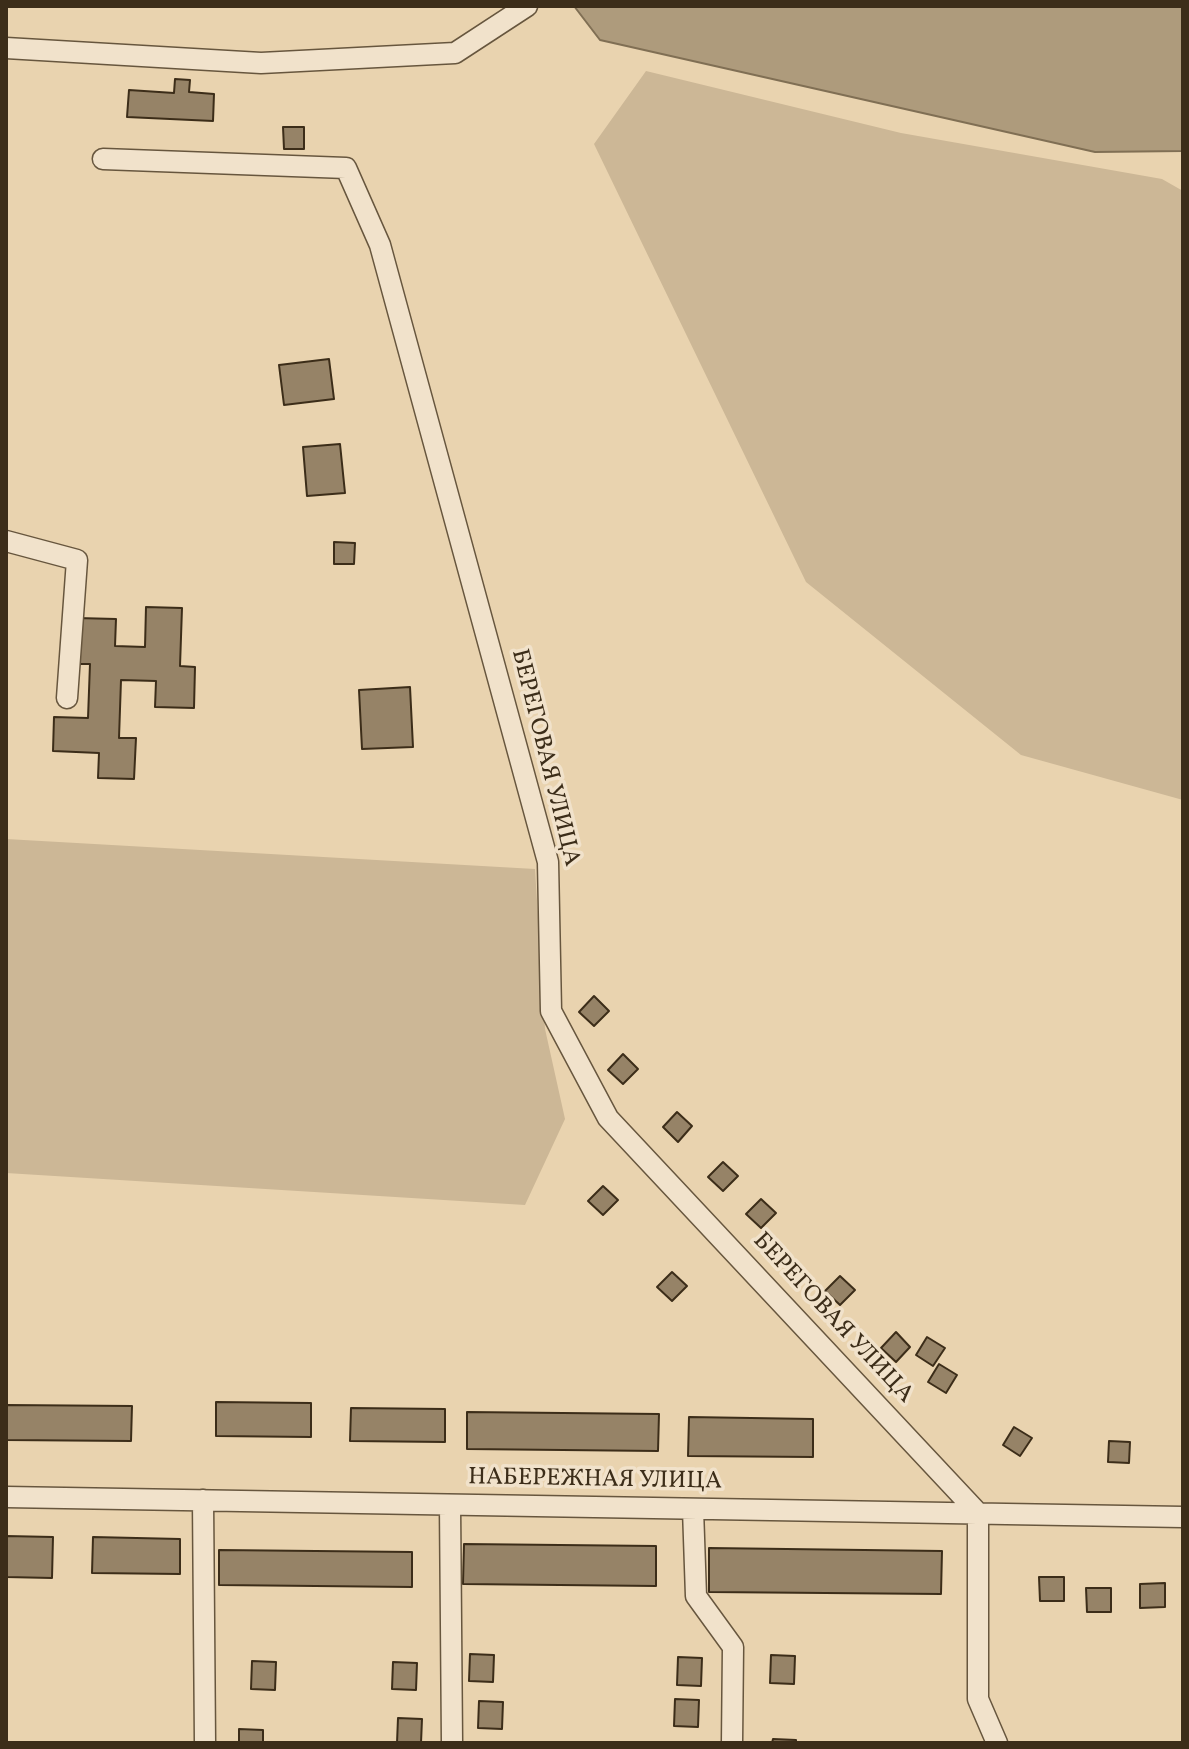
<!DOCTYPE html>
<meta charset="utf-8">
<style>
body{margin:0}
#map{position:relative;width:1189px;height:1749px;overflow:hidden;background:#e9d3af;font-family:Vollkorn,serif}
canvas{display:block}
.frame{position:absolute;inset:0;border:8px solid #3c2d19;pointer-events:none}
</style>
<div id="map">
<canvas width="1189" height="1749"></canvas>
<div class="frame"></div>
</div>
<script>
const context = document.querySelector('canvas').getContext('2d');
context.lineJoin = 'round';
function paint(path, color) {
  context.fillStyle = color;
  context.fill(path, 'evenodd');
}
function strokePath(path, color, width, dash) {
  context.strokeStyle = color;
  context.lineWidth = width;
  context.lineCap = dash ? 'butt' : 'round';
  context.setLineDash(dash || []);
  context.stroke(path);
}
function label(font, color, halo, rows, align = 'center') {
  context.font = font + ' Vollkorn,serif';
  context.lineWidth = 7;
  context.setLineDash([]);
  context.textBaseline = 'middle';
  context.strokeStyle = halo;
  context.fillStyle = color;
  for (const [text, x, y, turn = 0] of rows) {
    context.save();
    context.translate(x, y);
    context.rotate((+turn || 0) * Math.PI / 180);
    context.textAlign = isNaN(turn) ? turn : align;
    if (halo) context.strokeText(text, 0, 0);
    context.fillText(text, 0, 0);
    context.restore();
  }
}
paint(new Path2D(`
 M 646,71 L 901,133 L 1162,179 L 1183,191 L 1183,800 L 1021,755 L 806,582 L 594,144 Z
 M 6,839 L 535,869 L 545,1029 L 565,1119 L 525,1205 L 6,1173 Z`), '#ccb796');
const water = new Path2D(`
 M 574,6 L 1183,6 L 1183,151 L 1095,152 L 600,40 Z`);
paint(water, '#ae9b7c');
strokePath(water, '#806f54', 2);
const building = new Path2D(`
 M 175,79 L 190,80 L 189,92 L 214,94 L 213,121 L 127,117 L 129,90 L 174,93 Z
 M 283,127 L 304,127 L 304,149 L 284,149 Z
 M 329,359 L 334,399 L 284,405 L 279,365 Z
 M 340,444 L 345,493 L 307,496 L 303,447 Z
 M 334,542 L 355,543 L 354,564 L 334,564 Z
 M 146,607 L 182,608 L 180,666 L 195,667 L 194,708 L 155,707 L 156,681 L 121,680 L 119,738 L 136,738 L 134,779 L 98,778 L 99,753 L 53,751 L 54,717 L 88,718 L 90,664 L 76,664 L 77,618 L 116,619 L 115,646 L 145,647 Z
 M 410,687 L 413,747 L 362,749 L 359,690 Z
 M 594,996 L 609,1011 L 594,1026 L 579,1012 Z
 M 623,1054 L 638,1069 L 623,1084 L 608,1070 Z
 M 677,1112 L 692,1126 L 678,1142 L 663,1127 Z
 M 723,1162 L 738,1176 L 723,1191 L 708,1177 Z
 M 603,1186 L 618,1200 L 603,1215 L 588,1201 Z
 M 761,1199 L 776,1213 L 761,1228 L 746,1214 Z
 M 672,1272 L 687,1286 L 672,1301 L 657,1287 Z
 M 840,1276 L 855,1290 L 840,1305 L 825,1291 Z
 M 896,1332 L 910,1347 L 896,1362 L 881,1348 Z
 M 927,1337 L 945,1348 L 933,1366 L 916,1355 Z
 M 939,1364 L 957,1375 L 946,1393 L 928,1382 Z
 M 216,1402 L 311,1403 L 311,1437 L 216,1436 Z
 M 6,1405 L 132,1406 L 131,1441 L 6,1440 Z
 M 351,1408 L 445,1409 L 445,1442 L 350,1441 Z
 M 467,1412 L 659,1414 L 658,1451 L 467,1449 Z
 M 689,1417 L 813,1419 L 813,1457 L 688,1456 Z
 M 1014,1427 L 1032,1438 L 1020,1456 L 1003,1445 Z
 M 1109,1441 L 1130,1442 L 1129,1463 L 1108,1462 Z
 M 6,1536 L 53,1537 L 52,1578 L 6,1577 Z
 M 93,1537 L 180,1539 L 180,1574 L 92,1573 Z
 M 464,1544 L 656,1546 L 656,1586 L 463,1584 Z
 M 709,1548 L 942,1551 L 941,1594 L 709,1592 Z
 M 219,1550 L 412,1552 L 412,1587 L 219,1585 Z
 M 1039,1577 L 1064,1577 L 1064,1601 L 1040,1601 Z
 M 1165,1583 L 1165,1607 L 1140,1608 L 1140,1584 Z
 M 1086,1588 L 1111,1588 L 1111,1612 L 1087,1612 Z
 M 470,1654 L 494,1655 L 493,1682 L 469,1681 Z
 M 771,1655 L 795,1656 L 794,1684 L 770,1683 Z
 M 678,1657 L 702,1658 L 701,1686 L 677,1685 Z
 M 252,1661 L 276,1662 L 275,1690 L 251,1689 Z
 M 393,1662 L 417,1663 L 416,1690 L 392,1689 Z
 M 675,1699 L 699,1700 L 698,1727 L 674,1726 Z
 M 479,1701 L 503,1702 L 502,1729 L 478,1728 Z
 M 398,1718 L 422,1719 L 421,1743 L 397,1743 Z
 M 239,1729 L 263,1730 L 263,1743 L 239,1743 Z
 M 773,1739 L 796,1740 L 796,1743 L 772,1743 Z`);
paint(building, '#968367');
strokePath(building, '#3c2d19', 2);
const minor = new Path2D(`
 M 6,48 L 261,63 L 455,53 L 527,6
 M 103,159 L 346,168 L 380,245 L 548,862 L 551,1011 L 608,1118 L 978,1513 L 978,1699 L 997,1743
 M 6,541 L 77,560 L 67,698
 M 6,1497 L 1183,1517
 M 203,1500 L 205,1743
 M 450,1505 L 452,1743
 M 693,1509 L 696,1596 L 733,1647 L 732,1743`);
strokePath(minor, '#67563e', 23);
strokePath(minor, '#f1e2cb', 20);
label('24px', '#3c2d19', '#f1e2cb', [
 ["БЕРЕГОВАЯ УЛИЦА",544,758,76],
 ["БЕРЕГОВАЯ УЛИЦА",832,1319,47],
 ["НАБЕРЕЖНАЯ УЛИЦА",595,1481,1]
]);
</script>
